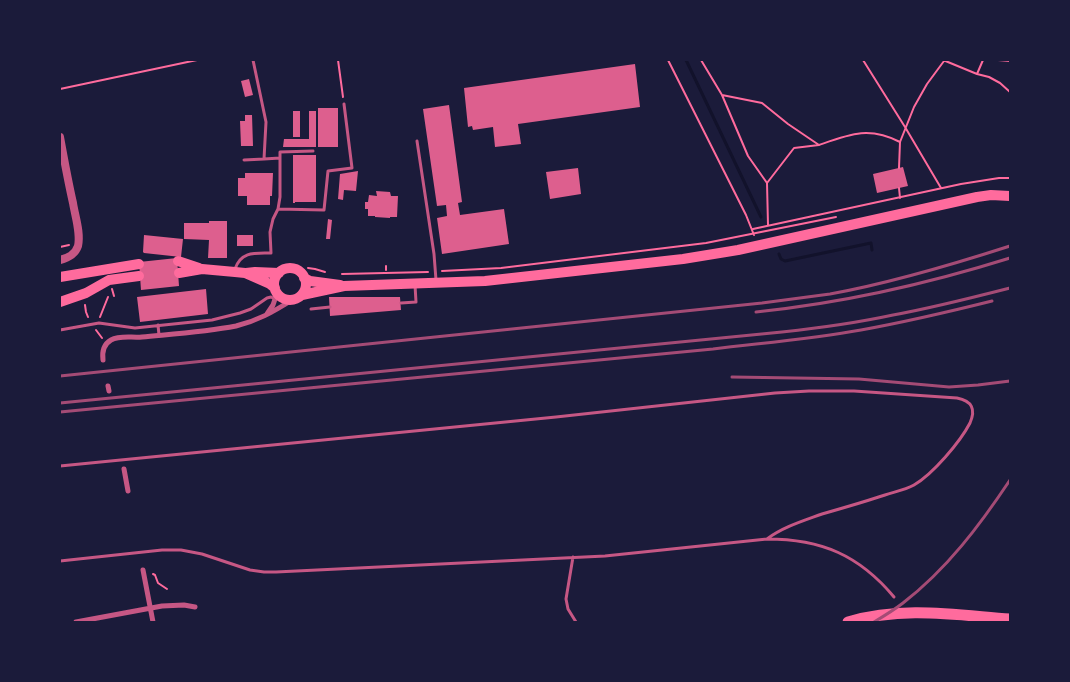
<!DOCTYPE html>
<style>
body{margin:0}
#map{position:relative;width:1070px;height:682px;overflow:hidden;background:#1b1b3a;font-family:Merriweather,serif}
canvas{display:block}
.frame{position:absolute;inset:0;border:61px solid #1b1b3a;pointer-events:none}
</style>
<div id="map">
<canvas width="1070" height="682"></canvas>
<div class="frame"></div>
</div>
<script>
const context = document.querySelector('canvas').getContext('2d');
context.lineJoin = 'round';
function strokePath(path, color, width, dash) {
  context.strokeStyle = color;
  context.lineWidth = width;
  context.lineCap = dash ? 'butt' : 'round';
  context.setLineDash(dash || []);
  context.stroke(path);
}
function paint(path, color) {
  context.fillStyle = color;
  context.fill(path, 'evenodd');
}
strokePath(new Path2D(`
 M 686,60 L 761,217
 M 779,254 L 781,259 L 785,261 L 871,243 L 872,250`), '#12122b', 3);
paint(new Path2D(`
 M 635,64 L 640,107 L 518,124 L 521,144 L 495,147 L 493,127 L 473,130 L 472,126 L 468,127 L 464,88 Z
 M 249,79 L 253,95 L 245,97 L 241,81 Z
 M 449,105 L 462,202 L 458,203 L 460,215 L 504,209 L 509,244 L 442,254 L 437,218 L 447,216 L 446,205 L 437,206 L 423,109 Z
 M 318,108 L 338,108 L 338,147 L 318,147 Z
 M 293,111 L 300,111 L 300,137 L 293,137 Z
 M 309,111 L 316,111 L 316,147 L 283,147 L 284,139 L 309,139 Z
 M 245,115 L 252,115 L 253,146 L 241,146 L 240,121 L 245,121 Z
 M 293,155 L 316,155 L 316,202 L 295,202 L 295,203 L 293,203 Z
 M 903,167 L 908,186 L 877,193 L 873,174 Z
 M 578,168 L 581,194 L 550,199 L 546,172 Z
 M 358,171 L 356,191 L 344,190 L 343,200 L 338,199 L 340,174 Z
 M 245,173 L 273,173 L 272,196 L 270,196 L 270,205 L 247,205 L 247,196 L 238,196 L 238,178 L 245,178 Z
 M 376,191 L 390,192 L 391,196 L 398,196 L 397,217 L 390,217 L 390,218 L 375,217 L 375,216 L 368,216 L 368,209 L 365,209 L 365,202 L 368,202 L 369,195 L 377,196 Z
 M 328,219 L 332,220 L 330,239 L 326,239 Z
 M 209,221 L 227,221 L 227,258 L 208,258 L 209,240 L 184,239 L 184,223 L 209,223 Z
 M 144,235 L 183,239 L 181,257 L 144,253 L 143,252 Z
 M 237,235 L 253,235 L 253,246 L 237,246 Z
 M 177,258 L 179,286 L 141,290 L 139,262 Z
 M 206,289 L 208,314 L 140,322 L 137,297 Z
 M 329,297 L 400,297 L 401,310 L 330,316 Z`), '#dd5f8e');
strokePath(new Path2D(`
 M 338,60 L 343,97
 M 668,60 L 746,215 L 754,235
 M 701,60 L 722,95 L 748,156 L 767,183 L 768,225
 M 863,60 L 905,127 L 941,188
 M 943,60 L 977,74 L 989,77 L 1000,83 L 1010,92
 M 998,60 L 1010,61
 M 977,74 L 983,60
 M 60,89 L 197,60
 M 722,95 L 762,103 L 788,124 L 819,145 C 850,134 869,126 900,142 L 914,107 L 927,84 L 944,61
 M 899,168 L 900,142
 M 767,183 L 794,148 L 819,145
 M 899,188 L 900,198
 M 753,229 L 961,184 L 999,178 L 1010,178
 M 60,247 L 69,245
 M 386,266 L 386,270
 M 308,268 L 315,269 L 325,272
 M 442,271 L 501,268 L 706,243 L 836,217
 M 342,274 L 428,272
 M 112,289 L 114,296
 M 85,305 L 86,312 L 88,317
 M 100,317 L 108,297
 M 96,330 L 102,338
 M 153,574 L 155,575 L 158,583 L 167,589`), '#ff6b9d', 2);
strokePath(new Path2D(`
 M 417,141 L 434,254 L 436,280
 M 264,159 L 280,158
 M 244,160 L 264,159 L 266,122 L 253,60
 M 278,209 L 324,210 L 328,171 L 352,168 L 344,104
 M 235,269 C 241,251 255,253 271,253 L 270,232 L 273,219 L 278,209 L 280,197 L 280,152 L 313,151
 M 401,303 L 416,302 L 415,285
 M 311,309 L 330,307
 M 158,325 L 159,335
 M 60,330 L 99,323 L 135,328 L 212,320 L 240,313 L 251,309 L 267,298 L 271,297 L 275,299
 M 60,466 L 556,417 L 775,393 L 809,391 L 854,391 L 957,398 C 972,401 976,409 970,423 C 960,442 933,474 914,485 C 905,490 894,492 885,495 C 864,502 843,508 822,514 C 803,521 783,527 767,539
 M 573,557 L 566,599 L 568,609 L 576,622
 M 60,561 L 162,550 L 181,550 L 202,554 L 250,570 L 264,572 L 276,572 L 605,556 L 767,539 C 821,539 859,555 894,597`), '#c65784', 3);
strokePath(new Path2D(`
 M 267,314 L 273,305 L 277,293
 M 103,360 C 102,352 104,344 111,340 C 120,335 132,338 142,337 C 173,334 205,332 236,326 C 257,321 273,312 292,300
 M 108,386 L 109,391
 M 124,469 L 128,491
 M 143,570 L 153,622
 M 76,622 L 162,606 L 184,605 L 195,607`), '#c65784', 5);
strokePath(new Path2D(`
 M 60,137 C 64,159 68,181 73,203 C 75,216 81,233 78,246 C 75,255 68,258 60,260`), '#c65784', 8);
strokePath(new Path2D(`
 M 178,261 L 199,268
 M274 284a16 16 0 1 1 32 0a16 16 0 1 1-32 0Z
 M 179,273 L 202,269 L 235,272 L 245,273 L 270,284 L 275,288
 M 246,273 L 255,272 L 279,273
 M 60,277 L 139,264
 M 304,278 L 310,281 L 340,285
 M 302,295 L 344,286 L 485,281 L 683,259 L 738,250 L 977,197 L 991,195 L 1010,196
 M 60,302 L 86,293 L 109,280 L 139,276`), '#ff6b9d', 10);
strokePath(new Path2D(`
 M 848,622 C 903,606 955,615 1010,619`), '#ff6b9d', 11);
strokePath(new Path2D(`
 M 756,312 C 843,303 927,284 1010,258
 M 60,376 L 762,303 C 785,300 807,297 830,294 C 891,283 951,265 1010,246
 M 732,377 L 859,379 L 949,387 L 978,385 L 1010,381
 M 60,403 L 782,332 C 819,328 856,323 893,315 C 932,308 971,298 1010,288
 M 60,412 L 713,349 C 762,343 812,339 861,330 C 905,322 948,312 992,301
 M 874,622 C 884,616 894,610 903,603 C 947,569 980,525 1010,480`), '#a44b75', 3);
</script>
